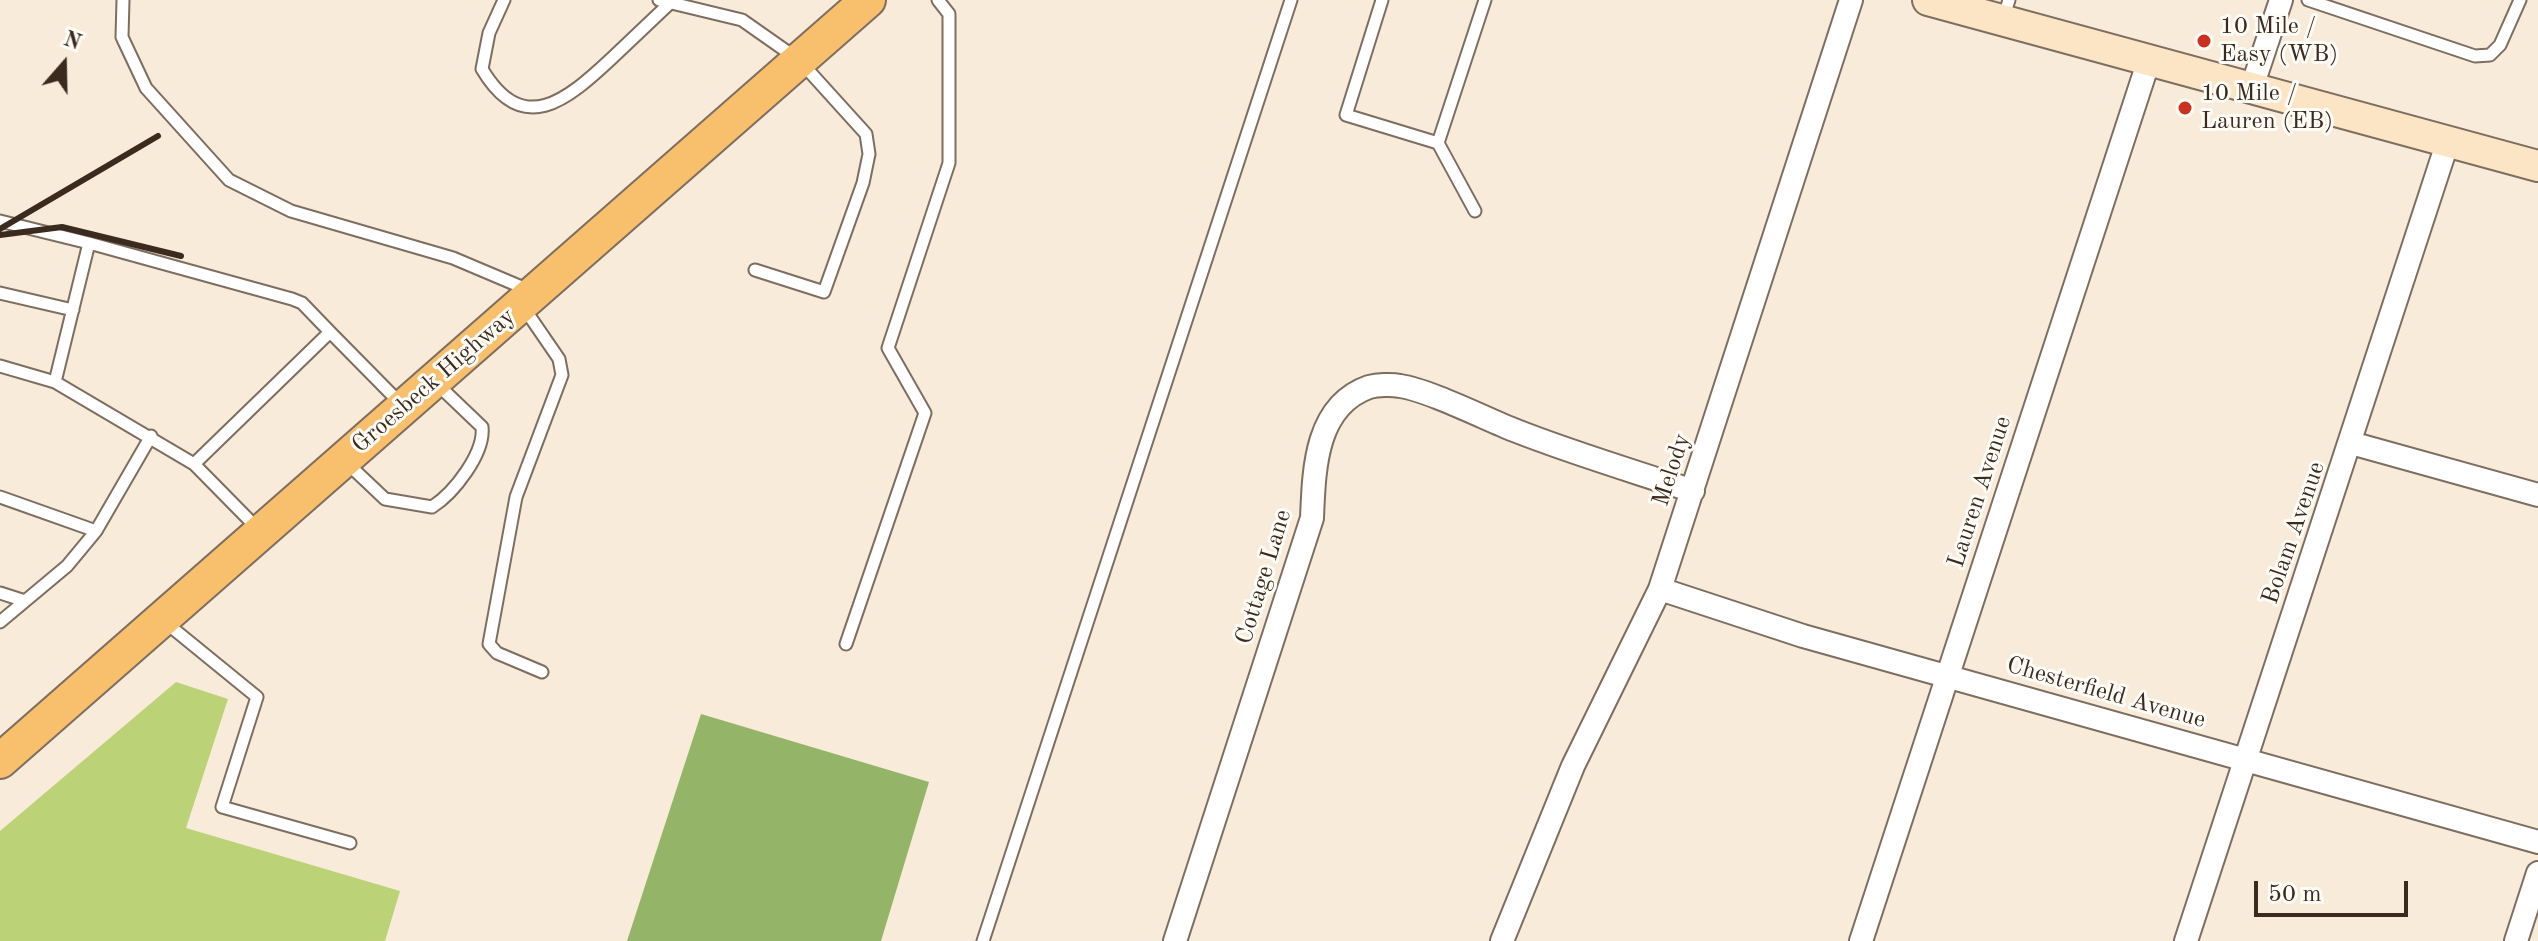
<!DOCTYPE html>
<style>
body{margin:0}
#map{position:relative;width:2538px;height:941px;overflow:hidden;background:#f8ebda;font-family:"Old Standard TT",serif}
canvas{display:block}
.north{position:absolute;left:24px;top:24px;width:80px;height:80px;-webkit-text-stroke:6px #fdfcf7;paint-order:stroke;rotate:20deg;font-size:22px;font-weight:700;line-height:32px;text-align:center;color:#3b2a1e}
.north::after{content:'';display:block;margin:auto;width:28px;height:36px;background:#3b2a1e;clip-path:polygon(50% 0,100% 100%,50% 72%,0 100%)}
.scale{position:absolute;left:2254px;top:881px;width:154px;height:36px;box-sizing:border-box;border:4px solid #3b2a1e;border-top:0;padding-left:10px;font-size:24px;line-height:28px;white-space:nowrap;color:#3b2a1e;-webkit-text-stroke:6px #fdfcf7;paint-order:stroke}
</style>
<div id="map">
<canvas width="2538" height="941"></canvas>
<div class="north">N</div>
<div class="scale">50 m</div>
</div>
<script>
const context = document.querySelector('canvas').getContext('2d');
context.lineJoin = 'round';
function paint(path, color) {
  context.fillStyle = color;
  context.fill(path, 'evenodd');
}
function strokePath(path, color, width, dash) {
  context.strokeStyle = color;
  context.lineWidth = width;
  context.lineCap = dash ? 'butt' : 'round';
  context.setLineDash(dash || []);
  context.stroke(path);
}
function label(font, color, halo, rows, align = 'center') {
  context.font = font + ' "Old Standard TT",serif';
  context.lineWidth = 6;
  context.setLineDash([]);
  context.textBaseline = 'middle';
  context.strokeStyle = halo;
  context.fillStyle = color;
  for (const [text, x, y, turn = 0] of rows) {
    context.save();
    context.translate(x, y);
    context.rotate((+turn || 0) * Math.PI / 180);
    context.textAlign = isNaN(turn) ? turn : align;
    if (halo) context.strokeText(text, 0, 0);
    context.fillText(text, 0, 0);
    context.restore();
  }
}
paint(new Path2D(`
 M 176,682 L 228,699 L 186,828 L 400,891 L 385,941 L 0,941 L 0,831 Z`), '#bbd276');
paint(new Path2D(`
 M 701,714 L 929,782 L 881,941 L 627,941 Z`), '#94b467');
const lane = new Path2D(`
 M 123,0 L 122,37 L 146,88 L 229,180 L 291,211 L 453,258 L 531,291
 M 504,0 L 489,33 L 482,69 C 523,138 567,100 611,59 C 631,40 650,22 670,3
 M 659,0 L 742,20 L 799,60 L 866,134 L 869,154 L 863,183 L 824,292 L 755,270
 M 1382,0 L 1346,115 L 1438,143 L 1485,0
 M 2308,0 L 2475,56 L 2490,55 L 2500,45 L 2520,0
 M 2003,19 L 2009,0
 M 1438,143 L 1475,211
 M 0,221 L 89,243
 M 0,293 L 73,310
 M 524,308 L 559,359 L 562,375 L 516,497 L 489,644 L 497,653 L 542,672
 M 0,366 L 55,382
 M 347,463 L 385,499 L 432,507 C 454,493 485,453 482,427 L 436,383
 M 194,464 L 55,382 L 89,243 L 292,299 L 302,303 L 330,332
 M 0,497 L 96,531 L 151,436
 M 258,529 L 194,464 L 330,332 L 402,405
 M 0,593 L 25,601
 M 0,622 L 67,566 L 96,531
 M 165,622 L 257,697 L 222,807 L 350,843
 M 846,644 L 925,413 L 888,348 L 949,163 L 949,14 L 938,0
 M 983,941 L 1291,0`);
const street = new Path2D(`
 M 2252,87 L 2281,0
 M 2351,443 L 2538,495
 M 1660,589 L 1803,636 L 2538,842
 M 1175,941 L 1312,518 C 1314,470 1315,406 1369,387 C 1377,385 1391,384 1400,386 C 1428,390 1484,418 1514,430 C 1572,453 1633,471 1693,491
 M 1502,941 L 1573,766 L 1660,589 L 1851,0
 M 1861,941 L 2149,60
 M 2186,941 L 2448,141
 M 2516,941 L 2538,873`);
const secondary = new Path2D(`
 M 1928,0 L 2538,166`);
const primary = new Path2D(`
 M 0,761 L 868,0`);
strokePath(lane, '#7d6e60', 15);
strokePath(street, '#7d6e60', 26);
strokePath(secondary, '#7d6e60', 34);
strokePath(primary, '#7d6e60', 38);
strokePath(lane, '#fff', 11);
strokePath(street, '#fff', 22);
strokePath(secondary, '#fce5c4', 30);
strokePath(primary, '#f8bf6c', 34);
strokePath(new Path2D(`
 M 0,229 L 158,136
 M 0,235 L 62,227 L 181,256`), '#3b2a1e', 6);
for (const [x, y, r, color] of [
 [2204,41,8,"#c8321e"],
 [2185,108,8,"#c8321e"]
]) {
  const dot = new Path2D();
  dot.arc(x, y, r, 0, 2 * Math.PI);
  context.fillStyle = color;
  context.fill(dot);
  strokePath(dot, '#fdfcf7', 3);
}
label('24px', '#3b2a1e', '#fdfcf7', [
 ["10 Mile /",2220,27],
 ["Easy (WB)",2220,55],
 ["10 Mile /",2201,94],
 ["Lauren (EB)",2201,122]
], 'left');
label('24px', '#3b2a1e', '#fdfcf7', [
 ["Groesbeck Highway",434,381,-41],
 ["Melody",1672,470,-72],
 ["Lauren Avenue",1980,492,-72],
 ["Bolam Avenue",2294,533,-71],
 ["Cottage Lane",1264,577,-73],
 ["Chesterfield Avenue",2106,693,16]
]);
</script>
